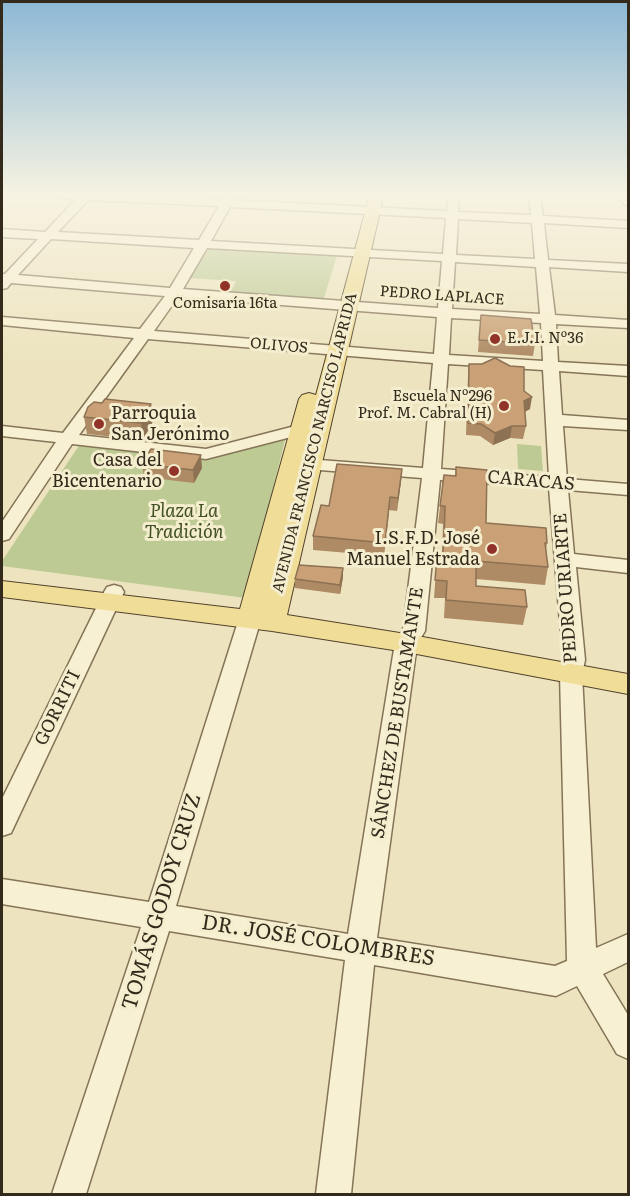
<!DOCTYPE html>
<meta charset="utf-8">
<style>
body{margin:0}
#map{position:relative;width:630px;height:1196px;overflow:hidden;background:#ede4bf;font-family:Literata,serif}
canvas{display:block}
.frame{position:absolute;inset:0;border:3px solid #342a1c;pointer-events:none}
</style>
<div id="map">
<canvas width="630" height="1196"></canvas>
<div class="frame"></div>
</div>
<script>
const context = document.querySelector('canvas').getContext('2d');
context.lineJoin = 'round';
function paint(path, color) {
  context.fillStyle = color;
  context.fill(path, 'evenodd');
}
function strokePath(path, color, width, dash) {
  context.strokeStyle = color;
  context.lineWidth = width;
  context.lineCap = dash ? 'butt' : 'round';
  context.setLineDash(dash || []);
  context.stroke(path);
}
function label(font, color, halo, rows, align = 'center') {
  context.font = font + ' Literata,serif';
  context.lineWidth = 6;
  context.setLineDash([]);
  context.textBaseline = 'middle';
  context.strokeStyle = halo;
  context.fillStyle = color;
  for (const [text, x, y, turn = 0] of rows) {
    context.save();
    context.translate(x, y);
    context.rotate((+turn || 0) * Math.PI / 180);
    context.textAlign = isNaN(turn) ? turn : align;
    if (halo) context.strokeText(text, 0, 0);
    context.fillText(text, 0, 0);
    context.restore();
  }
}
paint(new Path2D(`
 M 205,248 L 337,256 L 323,301 L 230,294 L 236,281 L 188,278 Z
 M 285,440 L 246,598 L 2,566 L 2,561 L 80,444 L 208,458 Z
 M 517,444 L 541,446 L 543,471 L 518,469 Z`), '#beca94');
const minor = new Path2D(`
 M 39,194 L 106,194 L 223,200 L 227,194 L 237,194 L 234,200 L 447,211 L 449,194 L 459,194 L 458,212 L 531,215 L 529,194 L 540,194 L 543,216 L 628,221 L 628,228 L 544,223 L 548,260 L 628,264 L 628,272 L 549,267 L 555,315 L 628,320 L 628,328 L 556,324 L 558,362 L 628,366 L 628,376 L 559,371 L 562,415 L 628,420 L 628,430 L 563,426 L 567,479 L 628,484 L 628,495 L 568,490 L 574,554 L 628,560 L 628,573 L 576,567 L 585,660 L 582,674 L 596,948 L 628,934 L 628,962 L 603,974 L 628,1015 L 628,1059 L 617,1054 L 577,986 L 556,996 L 374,965 L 351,1194 L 316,1194 L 345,960 L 169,931 L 86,1194 L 52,1194 L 141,927 L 2,904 L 2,879 L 149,902 L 242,609 L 245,604 L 253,602 L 261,604 L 264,609 L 176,906 L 348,934 L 395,643 L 403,630 L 422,478 L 294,468 L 288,467 L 285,463 L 288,459 L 294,458 L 423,468 L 433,363 L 148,339 L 79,435 L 206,449 L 299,425 L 322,427 L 324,431 L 322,435 L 299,435 L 206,459 L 72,444 L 9,539 L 2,541 L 2,522 L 56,442 L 2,436 L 2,426 L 63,433 L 134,338 L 2,325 L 2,317 L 140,329 L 165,296 L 11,283 L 7,288 L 2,289 L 2,274 L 5,274 L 38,239 L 2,237 L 2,229 L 45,232 L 76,199 L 44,197 ZM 88,200 L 219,206 L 199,240 L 58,232 ZM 230,207 L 446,218 L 443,254 L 211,241 ZM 458,219 L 532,223 L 535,259 L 456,255 ZM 51,239 L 194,248 L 170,288 L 18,275 ZM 207,248 L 442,261 L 438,308 L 183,289 ZM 455,262 L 536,267 L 540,314 L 452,309 ZM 178,297 L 437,317 L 434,354 L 154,331 ZM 451,318 L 541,323 L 543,361 L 449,355 ZM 448,364 L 543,370 L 549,477 L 441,469 ZM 440,480 L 549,488 L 563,660 L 560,674 L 567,961 L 555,966 L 377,938 L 417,644 L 425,631 Z
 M 616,194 L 627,194 L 628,205 L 624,204 Z
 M 114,585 L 121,587 L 124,592 L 11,833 L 2,836 L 2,799 L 104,592 L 107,587 Z`);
const major = new Path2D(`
 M 370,194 L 384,194 L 287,615 L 406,634 L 628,674 L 628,694 L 406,652 L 272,631 L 2,597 L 2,581 L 240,609 L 299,399 L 302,395 L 309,393 L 316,395 Z`);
strokePath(minor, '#857458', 3);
strokePath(major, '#52422c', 2);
paint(minor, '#f8f0d2');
paint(major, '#f0dd97');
paint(new Path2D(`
 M 481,315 L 535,344 L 533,356 L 478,352 Z
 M 469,364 L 524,391 L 530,409 L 525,412 L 526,426 L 523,439 L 510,438 L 493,445 L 480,436 L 466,435 L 468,376 Z
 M 151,404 L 153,421 L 143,440 L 87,434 L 84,417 Z
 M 142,464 L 202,468 L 194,483 L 144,477 Z
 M 456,467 L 486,523 L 547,543 L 546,549 L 548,567 L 545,585 L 476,579 L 476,586 L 527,607 L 523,625 L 444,618 L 445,598 L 434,598 L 437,557 L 442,557 L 442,555 L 443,524 L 438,523 L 444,475 L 455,476 Z
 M 402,469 L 397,511 L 389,510 L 384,556 L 313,550 L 313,536 L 329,506 Z
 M 343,568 L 343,577 L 340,594 L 295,588 L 295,579 Z`), '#ae8a65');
paint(new Path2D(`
 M 532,397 L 530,409 L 522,413 L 524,401 Z
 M 151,404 L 153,421 L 143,440 L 141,423 Z
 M 512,426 L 510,438 L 493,445 L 495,433 Z
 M 201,455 L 202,468 L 194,483 L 193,470 Z
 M 402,469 L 401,482 L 397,511 L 398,498 Z
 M 390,497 L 389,510 L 384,556 L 385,543 Z
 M 343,568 L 343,577 L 340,594 L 340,585 Z`), '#8d7153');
const building = new Path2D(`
 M 481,315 L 531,319 L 535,344 L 479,340 Z
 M 495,358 L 510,366 L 524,367 L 524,391 L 532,397 L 524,401 L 526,426 L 512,426 L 495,433 L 481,424 L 468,423 L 469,364 L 482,364 Z
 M 105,399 L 151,404 L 141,423 L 84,417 L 88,407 L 94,402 L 102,403 Z
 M 151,449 L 201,455 L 193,470 L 142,464 Z
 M 337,464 L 402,469 L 398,498 L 390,497 L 385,543 L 313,536 L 321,505 L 329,506 Z
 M 456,467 L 487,470 L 486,523 L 546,528 L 547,543 L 545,543 L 548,567 L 476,561 L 476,586 L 525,590 L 527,607 L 446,600 L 447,581 L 435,580 L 437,557 L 442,557 L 444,543 L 445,506 L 440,506 L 444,475 L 456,476 Z
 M 299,565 L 343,568 L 340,585 L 295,579 Z`);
paint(building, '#caa176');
strokePath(building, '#8d7153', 1.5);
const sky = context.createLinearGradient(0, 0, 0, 361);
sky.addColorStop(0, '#8cb8d5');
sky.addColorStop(0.54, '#f7f3e2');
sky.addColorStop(1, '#f7f3e200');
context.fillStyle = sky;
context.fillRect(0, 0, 630, 361);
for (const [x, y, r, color] of [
 [225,286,6,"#923329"],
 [495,339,6,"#923329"],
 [504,406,6,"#923329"],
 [99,424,6,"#923329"],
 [174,471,6,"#923329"],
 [492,549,6,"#923329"]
]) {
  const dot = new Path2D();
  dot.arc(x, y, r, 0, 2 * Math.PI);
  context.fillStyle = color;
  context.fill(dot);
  strokePath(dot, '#f4edce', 2);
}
label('15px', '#342a1c', '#f4edce', [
 ["PEDRO LAPLACE",442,296,4],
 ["OLIVOS",279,346,5],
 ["AVENIDA FRANCISCO NARCISO LAPRIDA",315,443,-76]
]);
label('15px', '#342a1c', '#f4edce', [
 ["Comisaría 16ta",225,304],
 ["E.J.I. Nº36",507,339,"left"],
 ["Escuela Nº296",492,397,"right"],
 ["Prof. M. Cabral (H)",492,414,"right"]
]);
label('18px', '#342a1c', '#f4edce', [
 ["Parroquia",111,414,"left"],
 ["San Jerónimo",111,435,"left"],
 ["Casa del",162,461],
 ["Bicentenario",162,482],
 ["I.S.F.D. José",480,539],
 ["Manuel Estrada",480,560]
], 'right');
label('18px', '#342a1c', '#f4edce', [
 ["CARACAS",531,481,5],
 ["PEDRO URIARTE",566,588,-94],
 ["GORRITI",58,708,-64],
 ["SÁNCHEZ DE BUSTAMANTE",398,713,-81]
]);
label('italic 18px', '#405023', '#f4edce', [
 ["Plaza La",184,512],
 ["Tradición",184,533]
]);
label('21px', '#342a1c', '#f4edce', [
 ["TOMÁS GODOY CRUZ",162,902,-73],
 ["DR. JOSÉ COLOMBRES",318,941,9]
]);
</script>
